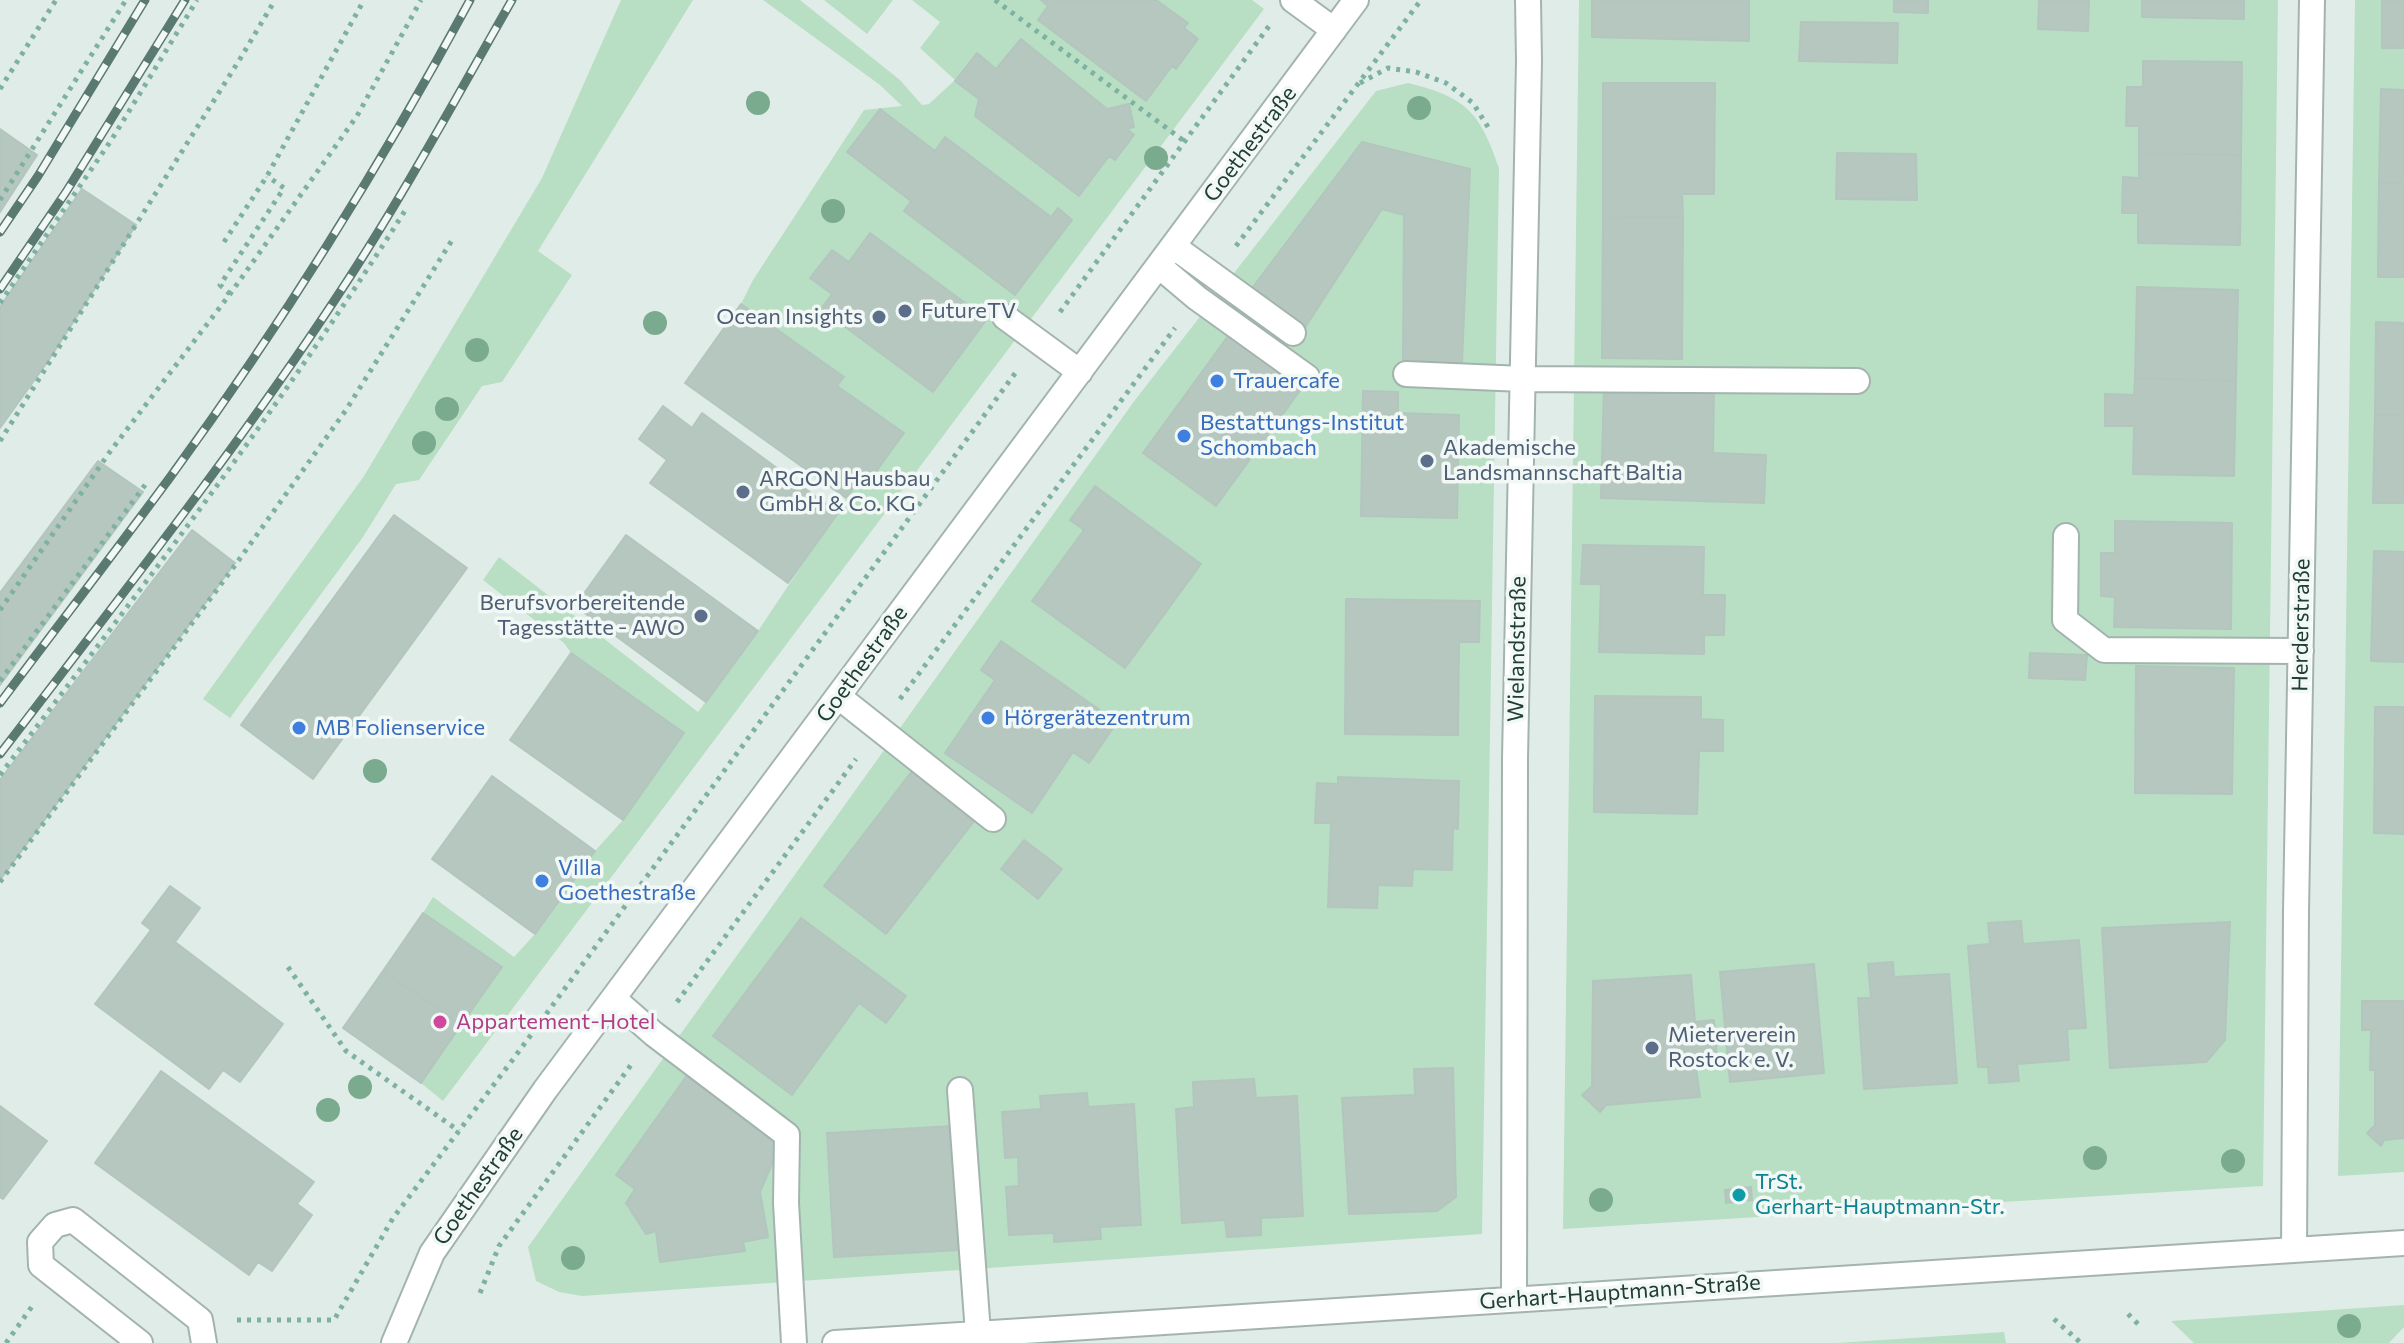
<!DOCTYPE html>
<meta charset="utf-8">
<style>
body{margin:0}
canvas{display:block;background:#e0ece7}
</style>
<canvas width="2404" height="1343"></canvas>
<script>
const context = document.querySelector('canvas').getContext('2d');
context.lineJoin = 'round';
function paint(path, color) {
  context.fillStyle = color;
  context.fill(path, 'evenodd');
}
function strokePath(path, color, width, dash) {
  context.strokeStyle = color;
  context.lineWidth = width;
  context.lineCap = dash ? 'butt' : 'round';
  context.setLineDash(dash || []);
  context.stroke(path);
}
function label(font, color, halo, rows, align = 'center') {
  context.font = font + ' Commissioner,sans-serif';
  context.lineWidth = 7;
  context.setLineDash([]);
  context.textBaseline = 'middle';
  context.strokeStyle = halo;
  context.fillStyle = color;
  for (const [text, x, y, turn = 0] of rows) {
    context.save();
    context.translate(x, y);
    context.rotate((+turn || 0) * Math.PI / 180);
    context.textAlign = isNaN(turn) ? turn : align;
    if (halo) context.strokeText(text, 0, 0);
    context.fillText(text, 0, 0);
    context.restore();
  }
}
paint(new Path2D(`
 M 621,0 L 693,0 L 538,251 L 572,275 L 502,382 L 482,386 L 419,480 L 396,484 L 363,537 L 230,718 L 203,699 L 364,476 L 542,178 Z
 M 763,0 L 800,0 L 900,80 L 922,105 L 929,104 L 955,80 L 920,48 L 940,22 L 912,0 L 1252,0 L 1264,9 L 443,1101 L 421,1083 L 501,967 L 423,913 L 433,897 L 514,957 L 535,934 L 595,851 L 623,820 L 683,733 L 571,653 L 564,643 L 483,580 L 499,557 L 698,712 L 758,631 L 864,472 L 872,477 L 904,433 L 837,386 L 843,376 L 741,304 L 753,280 L 864,110 L 902,106 L 880,85 Z
 M 824,0 L 893,0 L 867,34 Z
 M 1579,0 L 2278,0 L 2263,1186 L 1563,1229 Z
 M 2355,0 L 2404,0 L 2404,1172 L 2338,1176 Z
 M 1408,83 C 1466,97 1480,112 1499,168 L 1482,1234 L 582,1296 L 559,1292 L 536,1281 L 528,1247 L 1135,400 L 1376,91 Z
 M 2404,1305 L 2404,1327 L 2389,1343 L 2194,1343 L 2171,1321 Z
 M 2004,1332 L 2006,1343 L 1837,1343 Z`), '#b8dfc3');
const building = new Path2D(`
 M 1041,0 L 1156,0 L 1188,23 L 1184,28 L 1198,39 L 1176,69 L 1172,66 L 1146,101 L 1038,20 L 1048,6 Z
 M 1592,0 L 1749,0 L 1749,41 L 1592,37 Z
 M 1894,0 L 1928,0 L 1928,13 L 1894,12 Z
 M 2039,0 L 2089,0 L 2088,31 L 2038,29 Z
 M 2142,0 L 2244,0 L 2244,19 L 2142,17 Z
 M 2382,0 L 2404,0 L 2404,48 L 2382,48 Z
 M 1801,22 L 1898,23 L 1897,63 L 1799,61 Z
 M 1021,39 L 1107,109 L 1129,104 L 1134,127 L 1127,129 L 1134,135 L 1115,160 L 1109,156 L 1079,196 L 975,116 L 979,99 L 955,81 L 977,53 L 996,69 Z
 M 2143,61 L 2242,62 L 2241,155 L 2139,153 L 2139,126 L 2126,126 L 2127,87 L 2143,87 Z
 M 1603,83 L 1715,83 L 1714,194 L 1682,194 L 1683,217 L 1603,216 Z
 M 2381,89 L 2404,90 L 2404,183 L 2379,183 Z
 M 880,109 L 935,151 L 945,137 L 1051,217 L 1058,208 L 1072,220 L 1015,295 L 904,211 L 911,201 L 847,152 Z
 M 0,129 L 37,155 L 0,212 Z
 M 1362,142 L 1470,169 L 1462,363 L 1403,360 L 1404,215 L 1382,209 L 1304,329 L 1253,287 Z
 M 1837,153 L 1916,154 L 1917,200 L 1836,199 Z
 M 2139,153 L 2241,155 L 2240,245 L 2138,243 L 2138,213 L 2122,213 L 2123,177 L 2139,178 Z
 M 2379,183 L 2404,183 L 2404,277 L 2378,277 Z
 M 82,189 L 136,225 L 48,361 L 0,428 L 0,307 Z
 M 1603,216 L 1683,217 L 1682,359 L 1602,358 Z
 M 870,233 L 987,319 L 933,392 L 821,309 L 832,294 L 810,278 L 832,250 L 849,262 Z
 M 2137,287 L 2238,290 L 2236,381 L 2135,378 Z
 M 741,304 L 844,377 L 837,386 L 904,433 L 872,477 L 864,472 L 846,498 L 685,383 Z
 M 2376,322 L 2404,323 L 2404,416 L 2375,415 Z
 M 1231,332 L 1304,385 L 1216,506 L 1143,453 Z
 M 2135,378 L 2236,381 L 2234,476 L 2133,474 L 2134,426 L 2105,426 L 2105,394 L 2134,395 Z
 M 1604,387 L 1714,390 L 1713,453 L 1766,455 L 1764,503 L 1601,498 Z
 M 1363,391 L 1398,392 L 1398,413 L 1459,415 L 1457,518 L 1361,516 Z
 M 663,406 L 692,428 L 702,413 L 838,513 L 788,583 L 650,483 L 667,460 L 639,439 Z
 M 2375,415 L 2404,416 L 2404,503 L 2373,503 Z
 M 98,461 L 143,492 L 0,685 L 0,593 Z
 M 1095,486 L 1201,564 L 1125,668 L 1032,601 L 1084,530 L 1070,520 Z
 M 394,515 L 467,568 L 313,779 L 241,725 Z
 M 2115,521 L 2232,523 L 2231,629 L 2114,627 L 2115,597 L 2101,596 L 2101,553 L 2115,553 Z
 M 192,530 L 235,563 L 0,880 L 0,780 Z
 M 626,535 L 758,631 L 706,702 L 575,606 Z
 M 1583,545 L 1704,547 L 1703,595 L 1725,595 L 1724,635 L 1704,635 L 1704,654 L 1599,652 L 1601,584 L 1581,584 Z
 M 2374,551 L 2404,552 L 2404,662 L 2371,661 Z
 M 1346,599 L 1480,601 L 1479,642 L 1459,642 L 1458,735 L 1345,734 Z
 M 1001,641 L 1117,722 L 1089,763 L 1073,752 L 1032,813 L 945,753 L 995,680 L 981,670 Z
 M 571,653 L 684,733 L 623,820 L 510,740 Z
 M 2030,653 L 2087,655 L 2085,680 L 2029,678 Z
 M 2136,666 L 2234,668 L 2232,794 L 2135,793 Z
 M 1595,696 L 1701,697 L 1701,719 L 1723,720 L 1723,751 L 1699,751 L 1697,814 L 1594,812 Z
 M 2375,707 L 2404,707 L 2404,834 L 2374,833 Z
 M 912,771 L 975,820 L 886,934 L 824,886 Z
 M 492,776 L 595,851 L 535,934 L 432,859 Z
 M 1338,777 L 1459,781 L 1458,829 L 1453,828 L 1452,870 L 1413,869 L 1412,886 L 1378,885 L 1377,908 L 1328,907 L 1331,823 L 1315,823 L 1317,783 L 1338,784 Z
 M 1024,840 L 1062,869 L 1038,899 L 1001,869 Z
 M 170,886 L 200,908 L 175,942 L 283,1024 L 240,1082 L 223,1070 L 209,1089 L 95,1004 L 151,930 L 142,923 Z
 M 423,913 L 502,967 L 461,1025 L 383,971 Z
 M 801,918 L 906,996 L 886,1023 L 859,1003 L 792,1095 L 713,1036 Z
 M 2021,921 L 2023,944 L 2079,940 L 2086,1028 L 2067,1029 L 2069,1060 L 2017,1064 L 2019,1081 L 1989,1083 L 1988,1067 L 1978,1067 L 1968,946 L 1990,944 L 1988,923 Z
 M 2230,922 L 2225,1040 L 2206,1062 L 2110,1068 L 2102,928 Z
 M 1893,962 L 1894,977 L 1949,974 L 1957,1083 L 1864,1089 L 1858,998 L 1871,998 L 1868,964 Z
 M 1814,964 L 1824,1073 L 1730,1082 L 1720,972 Z
 M 383,971 L 461,1025 L 421,1083 L 343,1028 Z
 M 1691,975 L 1695,1022 L 1714,1020 L 1717,1058 L 1695,1060 L 1700,1097 L 1606,1105 L 1600,1112 L 1582,1095 L 1592,1086 L 1593,981 Z
 M 2362,1001 L 2404,1001 L 2404,1138 L 2384,1140 L 2381,1146 L 2367,1133 L 2375,1125 L 2375,1070 L 2370,1070 L 2371,1030 L 2362,1030 Z
 M 1453,1068 L 1456,1197 L 1437,1211 L 1349,1214 L 1342,1098 L 1415,1095 L 1414,1069 Z
 M 161,1071 L 314,1182 L 297,1204 L 312,1215 L 272,1271 L 258,1262 L 249,1275 L 95,1163 Z
 M 688,1074 L 782,1140 L 760,1192 L 768,1237 L 743,1242 L 745,1251 L 660,1262 L 656,1231 L 646,1234 L 626,1203 L 635,1189 L 616,1175 Z
 M 1254,1079 L 1256,1098 L 1297,1096 L 1303,1216 L 1261,1218 L 1261,1235 L 1227,1237 L 1225,1220 L 1182,1223 L 1176,1109 L 1194,1107 L 1193,1082 Z
 M 1087,1093 L 1088,1107 L 1134,1104 L 1141,1225 L 1100,1227 L 1101,1239 L 1054,1242 L 1054,1233 L 1009,1235 L 1006,1187 L 1019,1186 L 1018,1157 L 1005,1158 L 1002,1112 L 1041,1109 L 1040,1096 Z
 M 0,1106 L 47,1141 L 3,1199 L 0,1197 Z
 M 954,1126 L 960,1250 L 834,1257 L 827,1133 Z
 M 1751,1187 L 1752,1200 L 1726,1203 L 1725,1190 Z`);
paint(building, '#b6c7c0');
strokePath(building, '#b2c6be', 2);
const minor = new Path2D(`
 M 1293,0 L 1334,30
 M 1173,246 L 1293,333
 M 1159,266 L 1197,298 L 1307,377
 M 1005,317 L 1080,372
 M 1406,374 L 1523,379 L 1857,381
 M 2066,536 L 2065,620 L 2104,650 L 2301,651
 M 839,697 L 993,819
 M 614,999 L 654,1034 L 787,1135 L 786,1203 L 794,1343
 M 960,1090 L 978,1333
 M 2294,1250 L 2296,911 L 2312,0
 M 1514,1298 L 1515,758 L 1529,61 L 1528,0
 M 140,1343 L 41,1265 L 40,1242 L 55,1225 L 73,1220 L 200,1320 L 204,1343
 M 394,1343 L 432,1253 L 545,1090 L 1356,0
 M 835,1343 L 2404,1243`);
strokePath(minor, '#a3b4ae', 28);
strokePath(new Path2D(`
 M 995,0 L 1184,141
 M 1360,83 L 1388,68 L 1416,72 L 1446,83 L 1473,103 L 1488,127
 M 0,89 L 56,0
 M 0,200 L 126,0
 M 224,242 L 267,176 L 364,0
 M 1236,246 L 1421,0
 M 230,294 L 220,285 L 284,188 L 267,176
 M 0,303 L 112,139 L 197,0
 M 1060,312 L 1269,26
 M 0,441 L 240,59 L 275,0
 M 0,610 L 109,453 L 230,294 L 357,116 L 421,0
 M 0,681 L 148,481
 M 900,699 L 1175,328
 M 0,775 C 140,590 282,406 406,209
 M 0,882 L 236,564 L 346,410 L 454,237
 M 288,967 L 346,1051 L 459,1131
 M 677,1002 L 856,759
 M 480,1293 L 499,1246 L 631,1065
 M 2128,1314 L 2141,1327
 M 2054,1319 L 2081,1343
 M 237,1320 L 334,1320 L 393,1218 L 514,1058 L 1016,372
 M 6,1343 L 33,1305`), '#7fb1a2', 5, [4, 6]);
strokePath(minor, '#fff', 24);
const rail = new Path2D(`
 M 0,232 L 38,176 L 145,0
 M 0,289 L 66,192 L 185,0
 M 0,703 C 57,627 115,552 171,476 C 281,325 381,165 470,0
 M 0,754 C 116,602 235,452 340,292 C 402,198 456,98 512,0`);
strokePath(rail, '#5a7971', 9);
strokePath(rail, '#f1f8f5', 6, [18]);
context.fillStyle = '#7bab8f';
for (const [x, y] of [
 [758,103],
 [1419,108],
 [1156,158],
 [833,211],
 [655,323],
 [477,350],
 [447,409],
 [424,443],
 [375,771],
 [360,1087],
 [328,1110],
 [2095,1158],
 [2233,1161],
 [1601,1200],
 [573,1258],
 [2349,1326]
]) {
  context.beginPath();
  context.arc(x, y, 12, 0, 2 * Math.PI);
  context.fill();
}
for (const [x, y, r, color] of [
 [905,311,8,"#5c6f8a"],
 [879,317,8,"#5c6f8a"],
 [1217,381,8,"#3f7fe0"],
 [1184,436,8,"#3f7fe0"],
 [1427,461,8,"#5c6f8a"],
 [743,492,8,"#5c6f8a"],
 [701,616,8,"#5c6f8a"],
 [988,718,8,"#3f7fe0"],
 [299,728,8,"#3f7fe0"],
 [542,881,8,"#3f7fe0"],
 [440,1022,8,"#d1479c"],
 [1652,1048,8,"#5c6f8a"],
 [1739,1195,8,"#0f9aa8"]
]) {
  const dot = new Path2D();
  dot.arc(x, y, r, 0, 2 * Math.PI);
  context.fillStyle = color;
  context.fill(dot);
  strokePath(dot, '#f1f8f5', 3);
}
label('22px', '#203d36', '#f1f8f5', [
 ["Goethestraße",1250,144,-53],
 ["Herderstraße",2301,625,-89],
 ["Wielandstraße",1517,649,-89],
 ["Goethestraße",862,664,-54],
 ["Goethestraße",478,1186,-55],
 ["Gerhart-Hauptmann-Straße",1620,1292,-4]
]);
label('22px', '#4e5e75', '#f1f8f5', [
 ["FutureTV",921,311],
 ["Ocean Insights",863,317,"right"],
 ["Akademische",1443,448],
 ["Landsmannschaft Baltia",1443,473],
 ["ARGON Hausbau",759,479],
 ["GmbH & Co. KG",759,504],
 ["Berufsvorbereitende",685,603,"right"],
 ["Tagesstätte - AWO",685,628,"right"],
 ["Mieterverein",1668,1035],
 ["Rostock e. V.",1668,1060]
], 'left');
label('22px', '#366cbe', '#f1f8f5', [
 ["Trauercafe",1233,381],
 ["Bestattungs-Institut",1200,423],
 ["Schombach",1200,448],
 ["Hörgerätezentrum",1004,718],
 ["MB Folienservice",315,728],
 ["Villa",558,868],
 ["Goethestraße",558,893]
], 'left');
label('22px', '#b23c85', '#f1f8f5', [
 ["Appartement-Hotel",456,1022]
], 'left');
label('22px', '#0d838f', '#f1f8f5', [
 ["TrSt.",1755,1182],
 ["Gerhart-Hauptmann-Str.",1755,1207]
], 'left');
</script>
